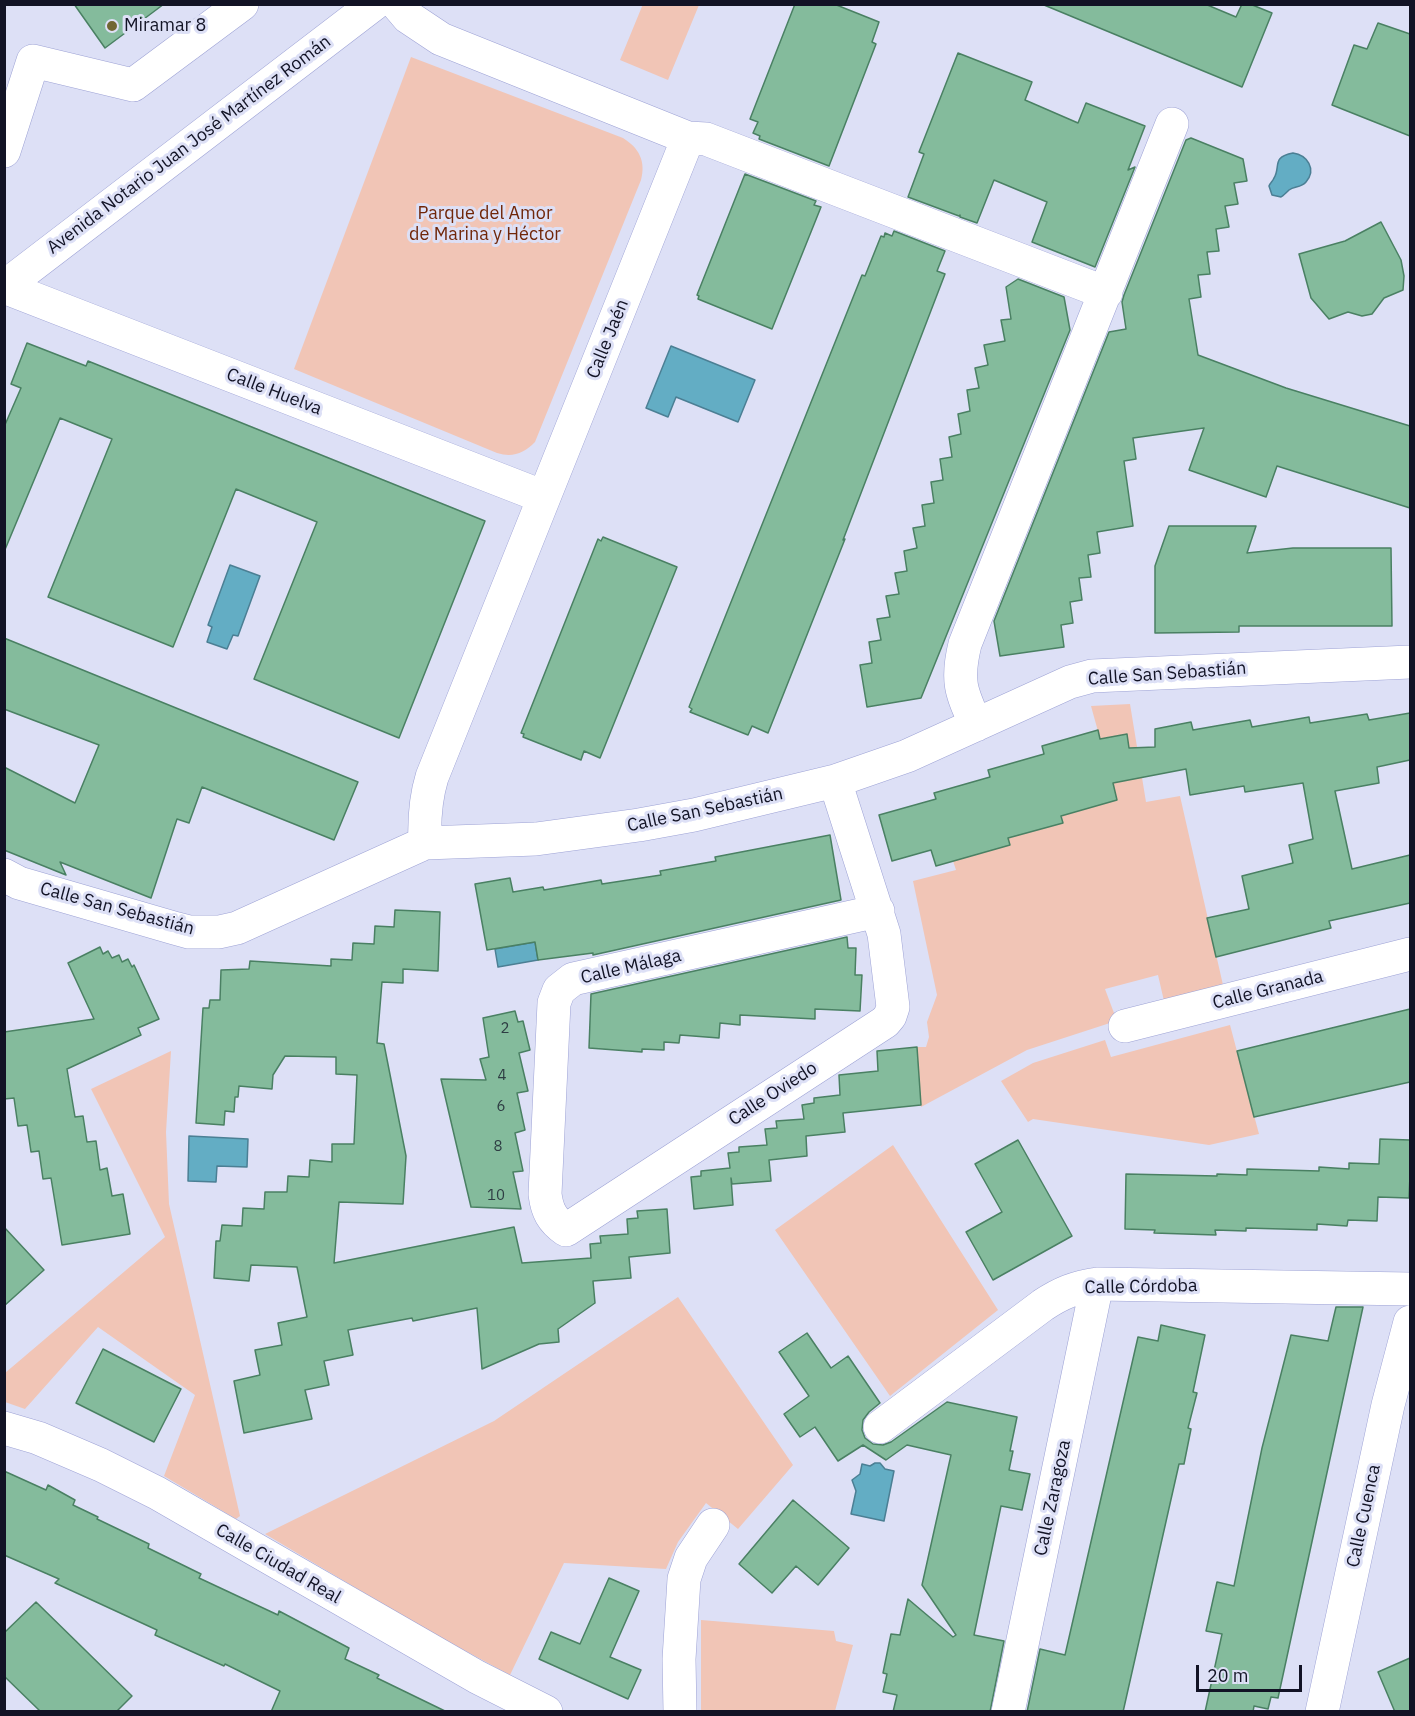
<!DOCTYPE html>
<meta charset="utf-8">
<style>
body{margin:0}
#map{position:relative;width:1415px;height:1716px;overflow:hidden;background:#dde0f6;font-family:"IBM Plex Sans",sans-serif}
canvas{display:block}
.frame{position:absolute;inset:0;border:6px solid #121325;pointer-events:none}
.scale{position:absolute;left:1196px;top:1665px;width:106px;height:27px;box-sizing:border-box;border:3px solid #121325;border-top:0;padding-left:8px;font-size:18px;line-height:21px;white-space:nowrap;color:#121325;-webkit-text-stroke:4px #dde0f6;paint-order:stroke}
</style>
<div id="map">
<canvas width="1415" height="1716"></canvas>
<div class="frame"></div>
<div class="scale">20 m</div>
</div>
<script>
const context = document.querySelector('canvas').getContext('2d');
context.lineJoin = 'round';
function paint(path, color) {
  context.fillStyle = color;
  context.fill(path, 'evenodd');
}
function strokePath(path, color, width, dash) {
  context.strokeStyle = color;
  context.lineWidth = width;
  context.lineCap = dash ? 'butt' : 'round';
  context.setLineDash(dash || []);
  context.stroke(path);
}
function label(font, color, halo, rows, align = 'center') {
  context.font = font + ' "IBM Plex Sans",sans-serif';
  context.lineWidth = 6;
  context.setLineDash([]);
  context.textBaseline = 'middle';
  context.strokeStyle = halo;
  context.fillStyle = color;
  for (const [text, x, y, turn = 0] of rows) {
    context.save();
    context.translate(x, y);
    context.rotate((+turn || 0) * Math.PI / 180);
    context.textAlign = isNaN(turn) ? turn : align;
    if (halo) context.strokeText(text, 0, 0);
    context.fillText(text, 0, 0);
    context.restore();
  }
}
paint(new Path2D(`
 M 643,4 L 699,5 L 668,80 L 620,60 Z
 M 411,57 L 623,138 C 639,148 646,161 641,180 L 535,442 C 524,453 513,458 497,453 L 294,369 Z
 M 1130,704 L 1146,802 L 1180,796 L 1223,985 L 1164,1001 L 1158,975 L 1105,989 L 1114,1013 L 1110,1023 L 1027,1050 L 921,1107 L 917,1047 L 926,1047 L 929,1037 L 927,1022 L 937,995 L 913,881 L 956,870 L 953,861 L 1009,845 L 1008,838 L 1063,823 L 1062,816 L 1117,800 L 1091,706 Z
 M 1230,1025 L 1259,1134 L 1209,1145 L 1033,1119 L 1028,1122 L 1001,1081 L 1033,1063 L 1105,1040 L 1111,1057 Z
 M 171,1051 L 166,1132 L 169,1204 L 240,1516 L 236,1519 L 164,1476 L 195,1395 L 98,1327 L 25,1409 L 5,1402 L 5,1373 L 165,1237 L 91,1089 Z
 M 893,1145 L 998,1310 L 890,1396 L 775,1230 Z
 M 678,1297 L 793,1465 L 738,1529 L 706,1503 L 678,1542 L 666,1569 L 564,1563 L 510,1675 L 425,1629 L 265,1534 L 494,1421 Z
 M 701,1620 L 834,1631 L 836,1641 L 853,1645 L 835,1711 L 701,1711 Z`), '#f1c5b6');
const water = new Path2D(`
 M 1293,153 C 1307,155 1317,169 1306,182 C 1301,188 1294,186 1289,190 C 1286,193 1284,195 1281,197 L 1272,195 L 1269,186 C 1270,183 1273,181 1274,178 C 1281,167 1271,157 1293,153 Z
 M 671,346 L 755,380 L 738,422 L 676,397 L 668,417 L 646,408 Z
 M 230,565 L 260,576 L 238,636 L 233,635 L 227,649 L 207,642 L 212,627 L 208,625 Z
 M 535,942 L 538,960 L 498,967 L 495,949 Z
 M 189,1136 L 248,1139 L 247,1167 L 217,1166 L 216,1182 L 188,1181 Z
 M 875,1463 L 880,1463 L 885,1469 L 894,1471 L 884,1521 L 851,1514 L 856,1491 L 852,1480 L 860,1474 L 862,1464 L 870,1466 Z`);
paint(water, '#63adc4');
strokePath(water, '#4b7f94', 1.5);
const building = new Path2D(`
 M 74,4 L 164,4 L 105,48 Z
 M 795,4 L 834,4 L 879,22 L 872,42 L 876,44 L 829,166 L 759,139 L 760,136 L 753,133 L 758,122 L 750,119 Z
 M 1205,4 L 1236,17 L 1242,4 L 1250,4 L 1272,13 L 1242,87 L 1044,5 Z
 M 1378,23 L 1410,34 L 1410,136 L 1332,105 L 1354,45 L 1367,49 Z
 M 958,53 L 1032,82 L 1025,100 L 1078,123 L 1086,103 L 1145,126 L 1128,170 L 1135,167 L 1095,267 L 1032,242 L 1047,202 L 994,180 L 977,223 L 960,217 L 960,215 L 959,216 L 908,197 L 924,154 L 919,152 Z
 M 1191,138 L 1243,159 L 1247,181 L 1234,183 L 1238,204 L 1225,206 L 1229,227 L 1216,229 L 1219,251 L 1207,252 L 1210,274 L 1198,275 L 1201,297 L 1189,299 L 1198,355 L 1286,388 L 1410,426 L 1410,508 L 1277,466 L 1266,497 L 1189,470 L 1204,428 L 1133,438 L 1136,459 L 1124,461 L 1133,526 L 1097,532 L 1100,553 L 1088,555 L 1091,577 L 1079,578 L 1082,600 L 1070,602 L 1073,623 L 1061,625 L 1064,647 L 1000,656 L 994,621 L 1109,332 L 1126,329 L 1122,302 L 1124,295 L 1186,140 Z
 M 745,174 L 816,201 L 814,205 L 821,207 L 772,329 L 698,299 L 699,296 L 697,295 Z
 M 1381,222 L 1401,260 L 1404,276 L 1403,290 L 1384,298 L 1372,314 L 1362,316 L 1348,312 L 1329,319 L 1311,298 L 1299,254 L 1345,241 Z
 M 894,231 L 945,251 L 937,271 L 945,274 L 843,540 L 845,539 L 768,733 L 752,726 L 748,735 L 690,712 L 692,709 L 689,707 L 862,275 L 865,276 L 881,236 L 884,237 L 885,233 L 892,236 Z
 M 1018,279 L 1064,297 L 1070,330 L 921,698 L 867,707 L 860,665 L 872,663 L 869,642 L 881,640 L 877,619 L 890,617 L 886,596 L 899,594 L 895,573 L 907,571 L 904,551 L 917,548 L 913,528 L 925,526 L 922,505 L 934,503 L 931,482 L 943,480 L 940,459 L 952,457 L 949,437 L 961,434 L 958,414 L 970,411 L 967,390 L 979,388 L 975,368 L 988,365 L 984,345 L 1005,341 L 1001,320 L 1011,319 L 1006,287 Z
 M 27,343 L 86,366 L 88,361 L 485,521 L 399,738 L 254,679 L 317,522 L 236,489 L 173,647 L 48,597 L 112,439 L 60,418 L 4,552 L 4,427 L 21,388 L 11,384 Z
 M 1169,526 L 1256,526 L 1247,553 L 1293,548 L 1391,548 L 1392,626 L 1239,626 L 1239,632 L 1155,633 L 1155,566 Z
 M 603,537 L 677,567 L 600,758 L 584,751 L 581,760 L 523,737 L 524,734 L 521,733 L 598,539 L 601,541 Z
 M 4,638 L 358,782 L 334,840 L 202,787 L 189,823 L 177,819 L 151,898 L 60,862 L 66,875 L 4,850 L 4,767 L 75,803 L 99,745 L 4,709 Z
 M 1410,713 L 1410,760 L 1377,767 L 1379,783 L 1335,791 L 1352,869 L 1410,855 L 1410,903 L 1329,921 L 1331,928 L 1216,957 L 1207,918 L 1249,909 L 1242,876 L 1293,863 L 1289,845 L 1313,839 L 1303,783 L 1245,792 L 1244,786 L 1190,795 L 1186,769 L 1113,783 L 1117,800 L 1061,816 L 1063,823 L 1008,838 L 1010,845 L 936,866 L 931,850 L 892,861 L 879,815 L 936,799 L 934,793 L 990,777 L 988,770 L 1044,754 L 1042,746 L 1098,730 L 1100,739 L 1127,734 L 1129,748 L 1155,747 L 1155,729 L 1191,722 L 1193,730 L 1250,720 L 1252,727 L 1309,717 L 1310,723 L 1367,714 L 1369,720 Z
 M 830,835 L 841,900 L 593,955 L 593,953 L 538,960 L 535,942 L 487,950 L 475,884 L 510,878 L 513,892 L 543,887 L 544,890 L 601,880 L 602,884 L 661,875 L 660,871 L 716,861 L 715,857 Z
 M 395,910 L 440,912 L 438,971 L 403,969 L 403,983 L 382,982 L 377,1043 L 384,1044 L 406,1156 L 403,1204 L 339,1202 L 334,1263 L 514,1227 L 522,1263 L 591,1258 L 590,1244 L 601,1243 L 600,1236 L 628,1234 L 627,1219 L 638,1218 L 637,1211 L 667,1209 L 670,1253 L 629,1257 L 631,1278 L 593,1281 L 595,1303 L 558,1329 L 559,1342 L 539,1344 L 482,1369 L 477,1308 L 413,1321 L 412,1318 L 348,1330 L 353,1355 L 324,1361 L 329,1385 L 305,1390 L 312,1419 L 244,1433 L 234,1381 L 260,1375 L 255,1350 L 282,1345 L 278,1323 L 307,1317 L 297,1267 L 251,1265 L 249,1281 L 214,1278 L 216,1241 L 220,1241 L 222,1225 L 242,1226 L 243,1208 L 264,1209 L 265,1192 L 287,1192 L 288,1176 L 309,1177 L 310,1160 L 332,1162 L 332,1144 L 354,1144 L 357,1075 L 336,1074 L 336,1057 L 285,1056 L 273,1075 L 272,1089 L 239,1086 L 238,1097 L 235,1097 L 234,1112 L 225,1111 L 224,1125 L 196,1123 L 203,1008 L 209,1008 L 210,1000 L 220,1000 L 221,970 L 249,969 L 250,961 L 331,966 L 331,959 L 352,960 L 353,943 L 374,944 L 375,926 L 394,927 Z
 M 847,937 L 848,948 L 856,948 L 855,975 L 862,975 L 860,1011 L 815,1009 L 815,1019 L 740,1015 L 740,1025 L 720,1023 L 719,1038 L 680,1035 L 679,1043 L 664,1042 L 664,1050 L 642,1049 L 642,1052 L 589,1048 L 591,994 Z
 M 100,947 L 103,954 L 108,951 L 112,958 L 119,955 L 122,962 L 128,959 L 132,967 L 134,965 L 159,1019 L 138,1028 L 141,1035 L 67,1069 L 75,1117 L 83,1116 L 87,1142 L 96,1141 L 100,1170 L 107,1168 L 112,1196 L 123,1194 L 130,1234 L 62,1245 L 51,1178 L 43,1179 L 39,1151 L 31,1152 L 27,1125 L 18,1126 L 14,1098 L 4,1099 L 4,1032 L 94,1019 L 68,963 Z
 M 1410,1009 L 1410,1082 L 1254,1117 L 1237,1051 Z
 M 515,1011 L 518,1022 L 523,1021 L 530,1050 L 519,1053 L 528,1091 L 517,1093 L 525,1130 L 515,1133 L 523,1171 L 513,1172 L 521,1209 L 471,1207 L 441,1079 L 486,1080 L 480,1059 L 489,1057 L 483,1018 Z
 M 917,1047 L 921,1105 L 843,1113 L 845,1132 L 806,1136 L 807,1156 L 769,1160 L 771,1181 L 732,1184 L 731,1178 L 733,1205 L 694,1209 L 691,1177 L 701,1176 L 701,1171 L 730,1168 L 728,1153 L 739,1152 L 739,1147 L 767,1145 L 765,1129 L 777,1128 L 776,1121 L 804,1119 L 802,1105 L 814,1103 L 814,1098 L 840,1095 L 839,1075 L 878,1071 L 877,1051 Z
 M 1380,1139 L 1410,1140 L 1410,1175 L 1409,1198 L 1378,1197 L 1377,1221 L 1348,1220 L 1347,1226 L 1317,1224 L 1317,1230 L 1246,1228 L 1246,1231 L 1215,1230 L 1216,1235 L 1154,1233 L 1155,1230 L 1125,1229 L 1126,1174 L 1217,1176 L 1217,1174 L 1247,1175 L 1247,1169 L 1319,1171 L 1319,1167 L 1349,1169 L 1349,1163 L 1379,1164 Z
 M 1018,1140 L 1072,1236 L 993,1280 L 966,1232 L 1002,1212 L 975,1164 Z
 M 4,1227 L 44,1270 L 4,1306 Z
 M 1336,1307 L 1363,1307 L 1278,1698 L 1271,1697 L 1268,1709 L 1254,1706 L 1253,1712 L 1205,1712 L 1222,1634 L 1206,1631 L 1217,1582 L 1234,1586 L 1262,1448 L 1291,1335 L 1328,1341 Z
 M 1161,1325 L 1205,1335 L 1193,1392 L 1197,1393 L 1188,1428 L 1191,1429 L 1184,1464 L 1179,1464 L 1123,1712 L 1027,1712 L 1040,1649 L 1065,1655 L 1138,1337 L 1158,1341 Z
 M 807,1333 L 831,1368 L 848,1356 L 880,1403 L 869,1412 L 863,1420 L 862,1430 L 865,1438 L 873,1444 L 883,1445 L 891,1442 L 947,1402 L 1017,1417 L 1010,1451 L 1013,1451 L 1009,1470 L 1030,1474 L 1022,1510 L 1001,1506 L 974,1635 L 1004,1641 L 990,1712 L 893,1712 L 897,1695 L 883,1692 L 887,1674 L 883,1673 L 891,1634 L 900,1635 L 908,1599 L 953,1637 L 956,1635 L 922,1585 L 951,1455 L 907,1445 L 886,1460 L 863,1445 L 838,1461 L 815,1427 L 800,1437 L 784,1414 L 809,1396 L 779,1352 Z
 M 103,1349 L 181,1389 L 154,1442 L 76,1403 Z
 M 4,1471 L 46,1490 L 48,1485 L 75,1500 L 73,1505 L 98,1517 L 97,1519 L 149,1544 L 148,1548 L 201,1574 L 199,1578 L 278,1615 L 279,1611 L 349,1648 L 345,1659 L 379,1675 L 377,1678 L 447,1712 L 271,1712 L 280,1691 L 225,1664 L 224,1666 L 155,1635 L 157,1630 L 55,1583 L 59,1579 L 4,1555 Z
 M 793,1500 L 849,1548 L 818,1585 L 796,1566 L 772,1593 L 739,1564 Z
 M 609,1578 L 639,1591 L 610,1657 L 641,1670 L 628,1699 L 539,1659 L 551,1632 L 580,1644 Z
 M 36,1602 L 132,1696 L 116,1712 L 41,1712 L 4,1676 L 4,1633 Z
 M 1410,1658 L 1410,1712 L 1395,1712 L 1378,1672 Z`);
paint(building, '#84bb9c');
strokePath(building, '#4a8063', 1.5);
const minor = new Path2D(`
 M 397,4 L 408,17 L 441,39 L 688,138 L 706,139 L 1106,293
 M 4,151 L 33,61 L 133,85 L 242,4
 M 4,287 L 544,497
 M 4,287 L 374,4
 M 976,725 C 961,692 956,681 965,644 L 1172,124
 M 835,781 L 884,934 L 893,1007 L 890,1016 L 885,1022 L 566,1230 C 552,1220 547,1211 545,1194 L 554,1003 L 559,990 L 573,979 L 878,911
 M 425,843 C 424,820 425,800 432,777 L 688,138
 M 4,875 L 19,883 L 174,928 L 189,932 L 219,932 L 237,928 L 425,843 L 536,839 L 639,825 L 694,815 L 835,781 L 907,756 L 1070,682 L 1092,676 L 1410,662
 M 1125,1026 L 1410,954
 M 880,1427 L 1043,1305 C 1061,1293 1076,1287 1097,1284 L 1410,1289
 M 4,1428 L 38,1438 L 101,1465 L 157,1493 L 477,1677 L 546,1712
 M 680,1712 L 679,1659 L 684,1579 L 691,1558 L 713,1525
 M 1008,1712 L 1097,1284
 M 1322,1712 L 1388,1405 L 1410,1322`);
strokePath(minor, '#9da2d5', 34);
strokePath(minor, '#fff', 33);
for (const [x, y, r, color] of [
 [112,26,6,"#716734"]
]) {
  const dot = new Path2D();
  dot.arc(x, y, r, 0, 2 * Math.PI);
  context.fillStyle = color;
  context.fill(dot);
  strokePath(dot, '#dde0f6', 2);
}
label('15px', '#2e3d43', null, [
 ["2",505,1029],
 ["4",502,1076],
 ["6",501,1107],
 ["8",498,1147],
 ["10",496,1196]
]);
label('18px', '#121325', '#dde0f6', [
 ["Miramar 8",124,26]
], 'left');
label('18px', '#121325', '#dde0f6', [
 ["Avenida Notario Juan José Martínez Román",189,145,-37],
 ["Calle Jaén",608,339,-68],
 ["Calle Huelva",274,392,21],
 ["Calle San Sebastián",1167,674,-4],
 ["Calle San Sebastián",705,810,-12],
 ["Calle San Sebastián",117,909,15],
 ["Calle Málaga",631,967,-13],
 ["Calle Granada",1268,990,-14],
 ["Calle Oviedo",773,1094,-33],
 ["Calle Córdoba",1141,1287,-1],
 ["Calle Zaragoza",1053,1498,-78],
 ["Calle Cuenca",1364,1516,-78],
 ["Calle Ciudad Real",278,1564,30]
]);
label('18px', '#702609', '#dde0f6', [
 ["Parque del Amor",485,214],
 ["de Marina y Héctor",485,235]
]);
</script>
